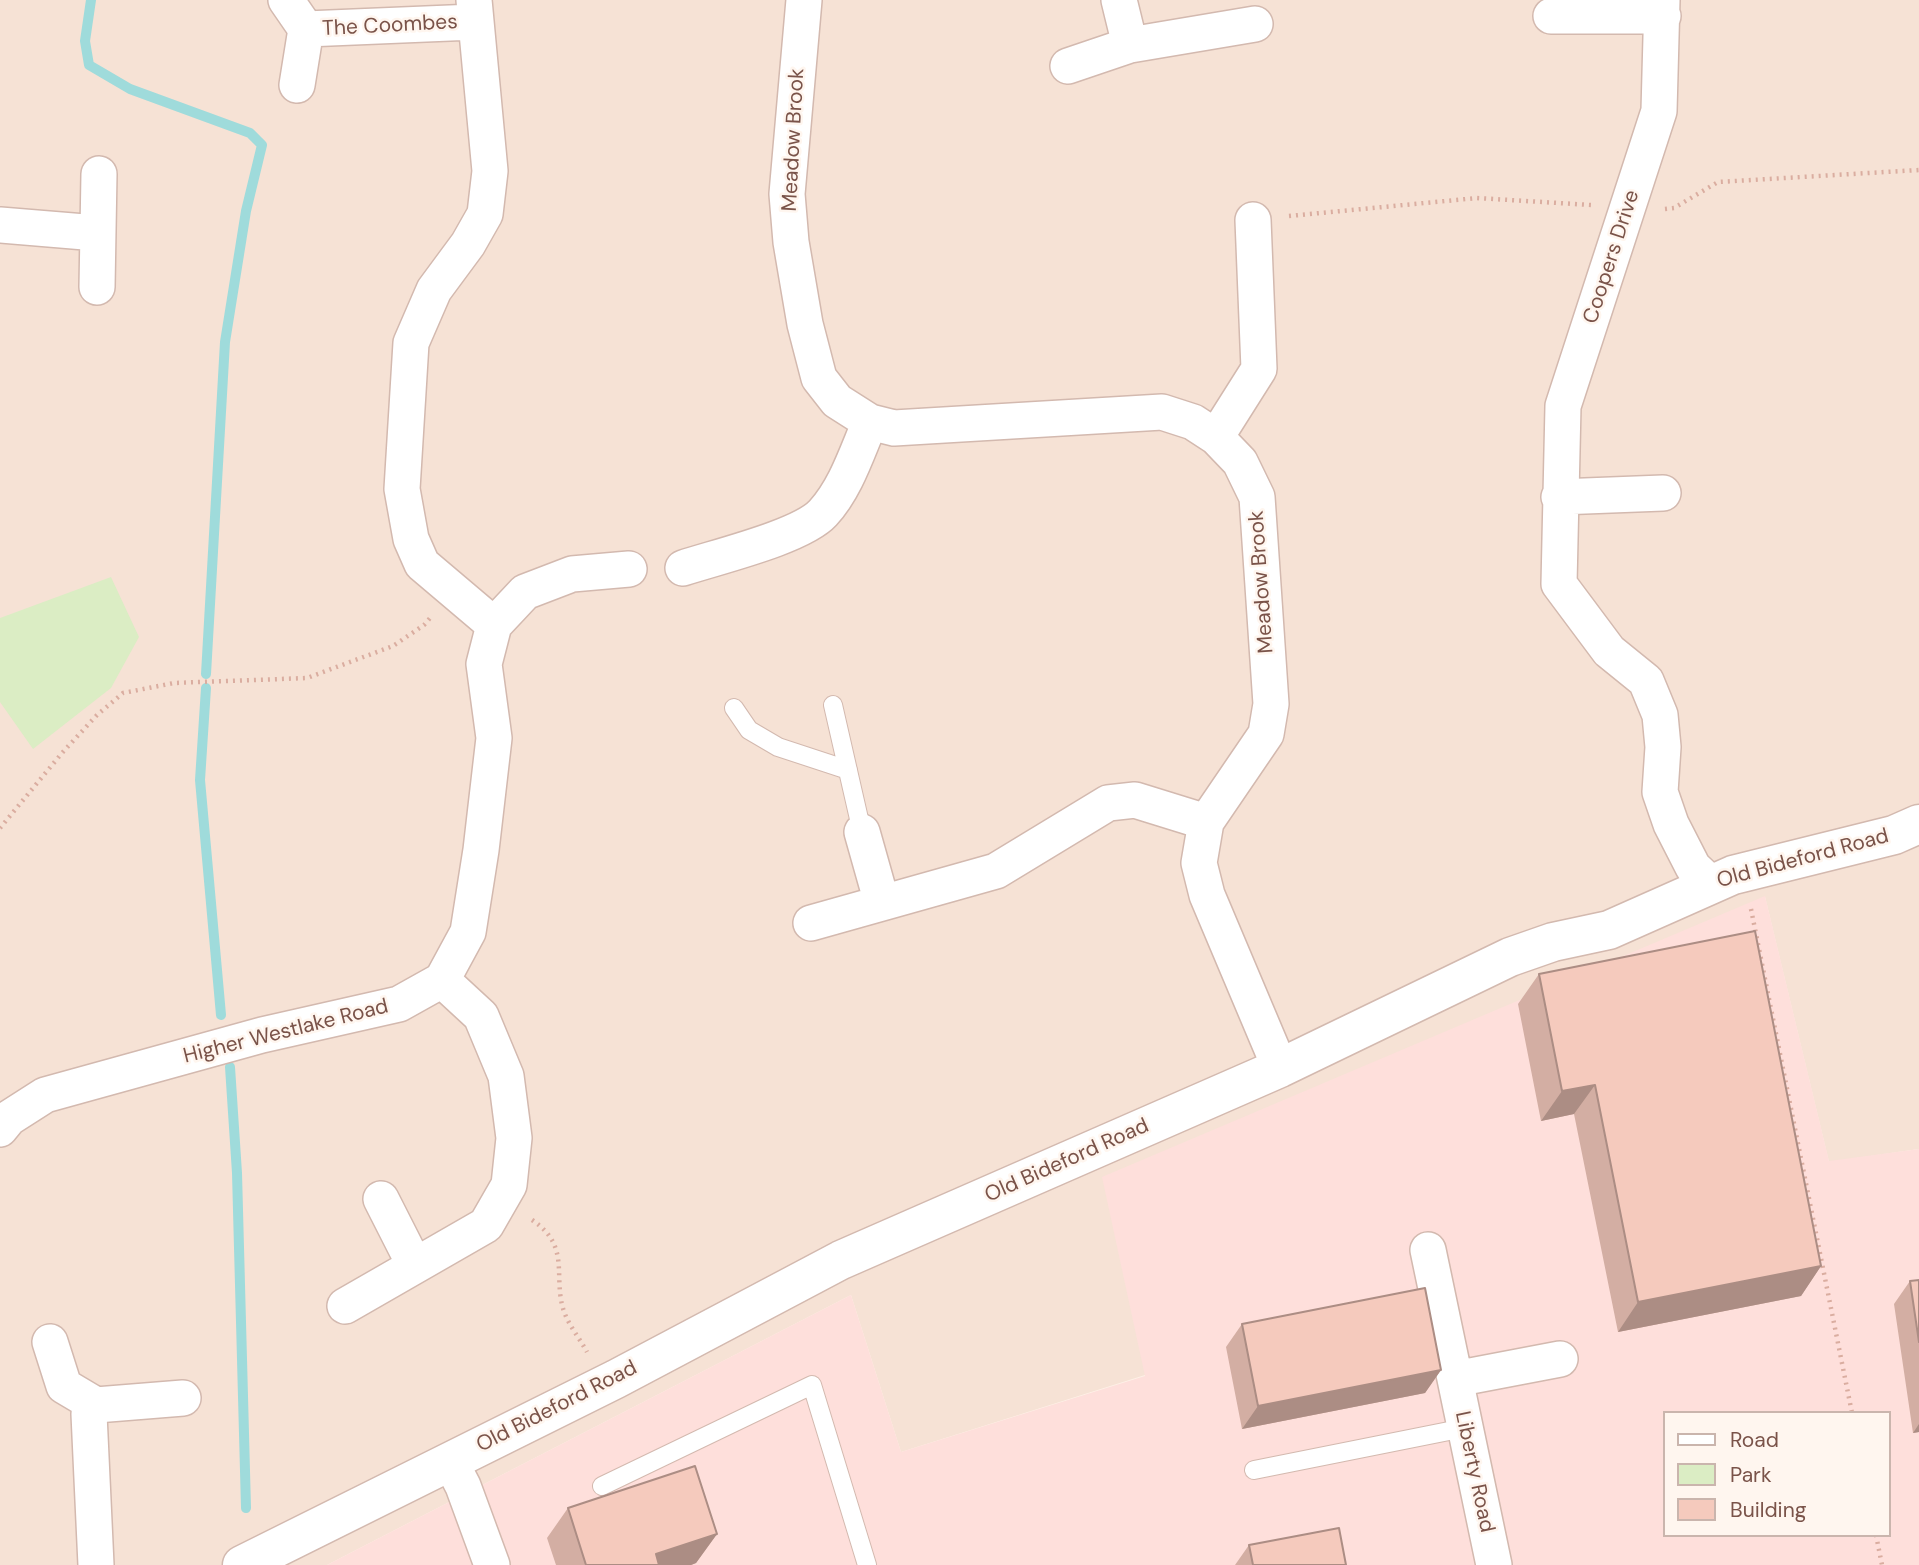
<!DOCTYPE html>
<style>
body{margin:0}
#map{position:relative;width:1919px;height:1565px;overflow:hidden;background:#fef1e7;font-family:"DM Sans",sans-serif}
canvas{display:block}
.legend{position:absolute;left:1663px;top:1411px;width:228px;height:126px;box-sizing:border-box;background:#fff6ef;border:2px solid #cab5ad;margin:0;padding:9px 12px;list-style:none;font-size:21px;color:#7a5349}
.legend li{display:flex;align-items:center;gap:14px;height:35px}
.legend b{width:35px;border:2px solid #cab5ad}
</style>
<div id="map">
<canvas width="1919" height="1565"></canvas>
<ul class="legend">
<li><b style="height:9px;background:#fff"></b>Road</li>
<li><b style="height:19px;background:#dbedc4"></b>Park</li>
<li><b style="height:19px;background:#f5cabd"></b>Building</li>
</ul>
</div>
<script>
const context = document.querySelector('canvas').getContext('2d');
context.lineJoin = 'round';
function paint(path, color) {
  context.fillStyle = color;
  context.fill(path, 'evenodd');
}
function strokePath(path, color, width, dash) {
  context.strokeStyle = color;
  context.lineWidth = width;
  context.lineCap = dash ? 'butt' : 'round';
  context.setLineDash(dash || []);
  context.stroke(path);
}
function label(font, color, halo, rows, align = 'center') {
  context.font = font + ' "DM Sans",sans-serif';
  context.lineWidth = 5;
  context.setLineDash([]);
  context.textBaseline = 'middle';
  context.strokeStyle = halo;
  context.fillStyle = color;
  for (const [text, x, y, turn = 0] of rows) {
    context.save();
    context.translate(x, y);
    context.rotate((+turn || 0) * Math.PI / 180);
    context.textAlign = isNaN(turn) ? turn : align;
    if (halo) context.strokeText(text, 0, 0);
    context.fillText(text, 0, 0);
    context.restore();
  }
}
paint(new Path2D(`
 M 0,0 L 1919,0 L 1919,1149 L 1829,1162 L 1765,897 L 1145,1375 L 901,1452 L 851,1295 L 327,1565 L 0,1565 Z`), '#f6e2d5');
paint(new Path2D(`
 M 1765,896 L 1829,1161 L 1919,1149 L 1919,1565 L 327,1565 L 851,1295 L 901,1452 L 1145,1376 L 1102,1177 ZM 1665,1413 L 1889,1413 L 1889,1535 L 1665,1535 Z`), '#fedfdb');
paint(new Path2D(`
 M 111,577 L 139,637 L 111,688 L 33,749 L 0,702 L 0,618 Z`), '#dbedc4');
strokePath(new Path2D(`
 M 91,0 L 85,41 L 89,65 L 130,89 L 250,133 L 262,145 L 246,211 L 225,342 L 206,674
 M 206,688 L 200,780 L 221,1015
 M 230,1067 L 237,1173 L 246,1508`), '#9fdbdb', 10);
const service = new Path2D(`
 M 833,705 L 862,832
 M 734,708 L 749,730 L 778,747 L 848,770
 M 1254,1470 L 1464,1428
 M 602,1486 L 812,1385 L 867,1565`);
const minor = new Path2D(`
 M 286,0 L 306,29 L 474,22
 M 474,0 L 490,171 L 485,214 L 468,244 L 434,290 L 411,343 L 402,489 L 411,539 L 422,564 L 494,625
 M 804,0 L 787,194 L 791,242 L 805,324 L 819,378 L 837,401 L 870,422 L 894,428 L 1162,412 L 1193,422 L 1216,437 L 1240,462 L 1257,497 L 1271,704 L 1266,734 L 1206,822 L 1199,863 L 1207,895 L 1280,1068
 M 1119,0 L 1130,45 L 1255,24
 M 1662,0 L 1659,111 L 1563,406 L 1559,584 L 1609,651 L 1646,681 L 1660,715 L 1663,747 L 1660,792 L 1671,824 L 1693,867 L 1710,883
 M 1551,16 L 1663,16
 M 1068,66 L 1130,45
 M 297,85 L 306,29
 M 0,225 L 97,233
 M 97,287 L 99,174
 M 1216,437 L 1259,369 L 1253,220
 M 1559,497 L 1663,493
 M 683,568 C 716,557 801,537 823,513 C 846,488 857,452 870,422
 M 862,832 L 882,903
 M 811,923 L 996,871 L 1108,803 L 1135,800 L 1206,822
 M 0,1129 L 9,1118 L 45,1095 L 262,1035 L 399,1004 L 442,980 L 468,932 L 481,850 L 494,738 L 484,664 L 494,625 L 525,592 L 572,574 L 629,569
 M 381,1199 L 414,1264
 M 1428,1250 L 1494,1565
 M 345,1306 L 486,1225 L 509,1185 L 514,1138 L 506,1076 L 481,1016 L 442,980
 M 50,1342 L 64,1386 L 96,1405
 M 1455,1379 L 1560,1359
 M 450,1461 L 463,1486 L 492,1565
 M 96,1565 L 89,1414 L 96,1405 L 183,1398`);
const tertiary = new Path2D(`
 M 242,1565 L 616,1379 L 841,1260 L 1280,1068 L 1510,957 L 1553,942 L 1609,930 L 1733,875 L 1894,835 L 1919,824`);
strokePath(service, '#d3b9af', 20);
strokePath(minor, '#d3b9af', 38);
strokePath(tertiary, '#d3b9af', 41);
strokePath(new Path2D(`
 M 1665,209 L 1674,208 L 1718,182 L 1919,170
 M 1289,216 L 1477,198 L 1591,205
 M 0,828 L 62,753 L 97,715 L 123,693 L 174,683 L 307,678 L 393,646 L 424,625 L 430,618
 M 1751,909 L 1852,1413
 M 532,1220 C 573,1247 551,1279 565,1314 C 570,1327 580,1339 587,1352
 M 1876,1535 L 1882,1565`), '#daada0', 4.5, [2, 5]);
strokePath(service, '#fff', 18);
strokePath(minor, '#fff', 35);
strokePath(tertiary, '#fff', 38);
paint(new Path2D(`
 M 1539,974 L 1821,1266 L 1801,1296 L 1618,1332 L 1574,1114 L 1541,1121 L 1518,1004 Z
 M 1919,1280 L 1919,1432 L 1913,1433 L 1894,1304 L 1910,1281 Z
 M 1242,1324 L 1441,1370 L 1425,1393 L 1242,1429 L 1226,1347 Z
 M 568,1508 L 717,1534 L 696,1563 L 691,1565 L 556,1565 L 547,1538 Z
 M 1249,1545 L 1346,1565 L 1235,1565 Z`), '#d3aea3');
paint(new Path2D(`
 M 1595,1085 L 1574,1114 L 1541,1121 L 1562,1091 Z
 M 1821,1266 L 1801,1296 L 1618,1332 L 1638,1302 Z
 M 1441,1370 L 1425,1393 L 1242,1429 L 1258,1406 Z
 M 1919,1424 L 1919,1432 L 1913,1433 Z
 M 717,1534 L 696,1563 L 691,1565 L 648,1565 L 656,1554 Z`), '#ac8d84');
const building = new Path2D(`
 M 1755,931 L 1821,1266 L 1638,1302 L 1595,1085 L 1562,1091 L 1539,974 Z
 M 1919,1280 L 1919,1342 L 1910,1281 Z
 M 1425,1288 L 1441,1370 L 1258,1406 L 1242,1324 Z
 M 695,1466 L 717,1534 L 656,1554 L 659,1565 L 586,1565 L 568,1508 Z
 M 1339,1528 L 1346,1565 L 1253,1565 L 1249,1545 Z`);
paint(building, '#f5cabd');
strokePath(building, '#ac8d84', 2);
label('21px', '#7a5349', '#fff6ef', [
 ["The Coombes",390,26,-3],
 ["Meadow Brook",794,140,-87],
 ["Coopers Drive",1612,257,-72],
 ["Meadow Brook",1262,582,-94],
 ["Old Bideford Road",1803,859,-15],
 ["Higher Westlake Road",286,1032,-14],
 ["Old Bideford Road",1067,1161,-24],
 ["Old Bideford Road",557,1407,-27],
 ["Liberty Road",1474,1472,78]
]);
</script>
